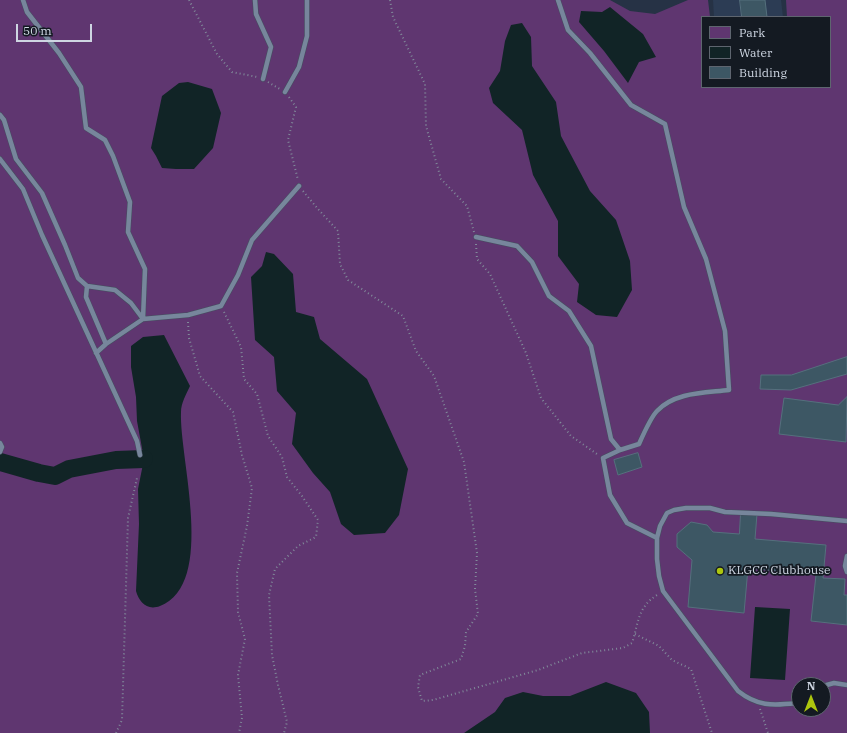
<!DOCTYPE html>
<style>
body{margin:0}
#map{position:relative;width:847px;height:733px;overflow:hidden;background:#263245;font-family:"IBM Plex Serif",serif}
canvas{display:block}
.legend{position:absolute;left:701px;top:16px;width:130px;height:72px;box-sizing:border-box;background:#141a22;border:1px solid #5e656f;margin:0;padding:5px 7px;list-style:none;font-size:12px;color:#ced6e2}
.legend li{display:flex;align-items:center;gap:8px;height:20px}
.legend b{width:20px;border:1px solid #5e656f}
.north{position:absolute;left:791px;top:677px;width:40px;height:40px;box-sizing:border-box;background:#141a22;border:1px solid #5e656f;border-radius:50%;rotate:0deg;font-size:11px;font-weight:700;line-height:16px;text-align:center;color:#ced6e2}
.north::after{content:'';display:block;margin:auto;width:14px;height:18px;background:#adc60e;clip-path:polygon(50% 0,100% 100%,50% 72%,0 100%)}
.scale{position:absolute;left:16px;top:24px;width:76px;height:18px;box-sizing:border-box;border:2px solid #ced6e2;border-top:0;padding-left:5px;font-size:12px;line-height:14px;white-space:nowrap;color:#ced6e2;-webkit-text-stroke:3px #141a22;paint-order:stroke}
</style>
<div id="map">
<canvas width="847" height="733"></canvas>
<ul class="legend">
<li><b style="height:11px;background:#5f3670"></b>Park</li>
<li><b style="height:11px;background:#112426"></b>Water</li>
<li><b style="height:11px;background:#3d5764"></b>Building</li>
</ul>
<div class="north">N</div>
<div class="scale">50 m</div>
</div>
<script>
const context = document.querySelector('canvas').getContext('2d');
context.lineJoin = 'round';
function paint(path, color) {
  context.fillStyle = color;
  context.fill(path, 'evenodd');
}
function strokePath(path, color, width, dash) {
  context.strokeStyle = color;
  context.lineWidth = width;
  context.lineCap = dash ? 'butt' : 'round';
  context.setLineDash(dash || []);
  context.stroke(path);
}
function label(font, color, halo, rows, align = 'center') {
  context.font = font + ' "IBM Plex Serif",serif';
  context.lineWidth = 3.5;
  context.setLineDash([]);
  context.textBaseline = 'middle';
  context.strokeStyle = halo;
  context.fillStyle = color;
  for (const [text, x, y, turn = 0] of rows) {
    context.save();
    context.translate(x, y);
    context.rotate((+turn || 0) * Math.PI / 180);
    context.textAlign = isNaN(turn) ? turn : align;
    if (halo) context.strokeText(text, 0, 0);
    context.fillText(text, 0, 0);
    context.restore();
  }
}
paint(new Path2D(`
 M 713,0 L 781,0 L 783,17 L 714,17 Z`), '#2c3c54');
paint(new Path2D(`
 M 0,0 L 610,0 L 630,11 L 655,14 L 688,0 L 708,0 L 710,17 L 702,17 L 702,87 L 830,87 L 830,17 L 787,17 L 786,0 L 847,0 L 847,733 L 0,733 ZM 799,685 L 823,685 L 823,709 L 799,709 Z`), '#5f3670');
paint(new Path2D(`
 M 610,7 L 643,34 L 656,57 L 639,62 L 628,83 L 604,51 L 579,22 L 581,11 L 602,12 Z
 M 522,23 L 531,37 L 532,66 L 556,102 L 561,136 L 590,191 L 616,220 L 630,261 L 632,290 L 617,317 L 596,315 L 577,302 L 579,284 L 558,256 L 558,221 L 533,175 L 522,130 L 493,103 L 489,88 L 500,71 L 505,41 L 511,25 Z
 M 188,82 L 212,89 L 221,113 L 213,148 L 194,169 L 176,169 L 162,168 L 156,156 L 151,148 L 162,96 L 179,83 Z
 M 266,252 L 274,254 L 293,274 L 296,312 L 314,317 L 320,339 L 367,379 L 408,469 L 399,515 L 385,533 L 354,535 L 341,524 L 330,492 L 313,473 L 292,444 L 296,413 L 277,391 L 274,357 L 255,340 L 251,277 L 262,266 Z
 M 164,335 L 190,386 C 186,395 181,403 181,412 C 179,458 217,584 160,606 C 147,611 139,602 136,591 L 139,524 L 138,489 L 144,459 L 137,421 L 136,397 L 131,367 L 131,346 L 143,337 Z
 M 755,607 L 790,609 L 785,680 L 750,678 Z
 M 606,682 L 636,693 L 649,712 L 650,733 L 464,733 L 495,712 L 505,698 L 523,692 L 543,696 L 570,696 Z`), '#112426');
strokePath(new Path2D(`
 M 0,462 L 39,473 L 55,476 L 69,469 L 116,460 L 144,459`), '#112426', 18);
const building = new Path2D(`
 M 740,0 L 765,0 L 767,17 L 742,17 Z
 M 847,357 L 847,374 L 791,390 L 760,389 L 761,375 L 791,375 Z
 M 847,397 L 846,442 L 779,434 L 784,398 L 838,405 Z
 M 638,453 L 642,467 L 618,475 L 614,460 Z
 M 741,513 L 757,514 L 755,539 L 826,545 L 823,578 L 845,579 L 844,595 L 847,595 L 847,625 L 811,621 L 816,575 L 748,568 L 744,613 L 688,607 L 692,560 L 677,547 L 677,534 L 691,522 L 707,525 L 713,532 L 739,534 Z`);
paint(building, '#3d5764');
strokePath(building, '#55707d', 1);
const lane = new Path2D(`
 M 23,0 L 27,12 L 59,53 L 81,87 L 86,128 L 105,140 L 113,156 L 130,202 L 128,232 L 145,269 L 143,319
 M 255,0 L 256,14 L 271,47 L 263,79
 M 558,0 L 568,30 L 590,53 L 631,105 L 665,124 L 684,207 L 706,259 L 725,331 L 729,390 C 705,393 675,392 657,411 C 651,417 643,435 639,444 L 620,450 L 603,458 L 610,495 L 627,523 L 657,538
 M 285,92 L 299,67 L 307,36 L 307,0
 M 0,115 L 4,120 L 16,159 L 42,193 L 65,245 L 78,278 L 87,286 L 86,297 L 106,344
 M 0,159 L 23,189 L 42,235 L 137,441 L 140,455
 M 476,237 L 517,246 L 532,262 L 549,296 L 569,311 L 591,346 L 611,439 L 620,450
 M 87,286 L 115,290 L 131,303 L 143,319
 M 96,353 L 106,344 L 143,319 L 188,315 L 221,306 L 238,275 L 252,240 L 299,186
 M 0,443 L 2,447 L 0,452
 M 847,556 L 845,566 L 847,572
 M 823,686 L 834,683 L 847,685
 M 799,701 L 796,703 C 772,706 757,706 738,691 L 663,591 L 659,576 L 657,559 L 657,538 L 660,526 L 667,513 L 674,510 L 686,508 L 710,508 L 725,512 L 771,514 L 847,521`);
strokePath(lane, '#444f5e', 5.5);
strokePath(new Path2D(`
 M 189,0 L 217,54 L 232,72 L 257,77
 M 390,0 L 393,17 L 425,84 L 426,126 L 441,179 L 467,206 L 474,232
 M 268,82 L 280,89
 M 289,97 L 296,107 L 288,140 L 298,180
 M 303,191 L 318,209 L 338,231 L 340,264 L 348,280 L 403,316 L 416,351 L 434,376 L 464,462 L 477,553 L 475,589 L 478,614 L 466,632 L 465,646 L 461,659 L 420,675 L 418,687 L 422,701 L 433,700 L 538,670 L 582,653 L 623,648 L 632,643 C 639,622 637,608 657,595
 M 476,244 L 477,259 L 490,274 L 526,353 L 541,398 L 571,436 L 597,454
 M 224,312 L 241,347 L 244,379 L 257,394 L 268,436 L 282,457 L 287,477 L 302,496 L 318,520 L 316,537 L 298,546 L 275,569 L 269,595 L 272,655 L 278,685 L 287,722 L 284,733
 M 188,322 L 189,338 L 200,376 L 233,412 L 242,455 L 252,488 L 247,526 L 237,573 L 238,612 L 245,639 L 238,675 L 242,718 L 239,733
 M 635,634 L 659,646 L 672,660 L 691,669 L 712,733
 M 760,709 L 768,733
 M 116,733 L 122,720 L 128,518 L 137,478`), '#818a9a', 2, [1, 3]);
strokePath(lane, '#77869c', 4.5);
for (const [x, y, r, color] of [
 [720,571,4,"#adc60e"]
]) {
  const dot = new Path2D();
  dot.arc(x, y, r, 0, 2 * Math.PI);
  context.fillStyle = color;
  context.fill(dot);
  strokePath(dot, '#141a22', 1.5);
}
label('12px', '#ced6e2', '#141a22', [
 ["KLGCC Clubhouse",728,571]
], 'left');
</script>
